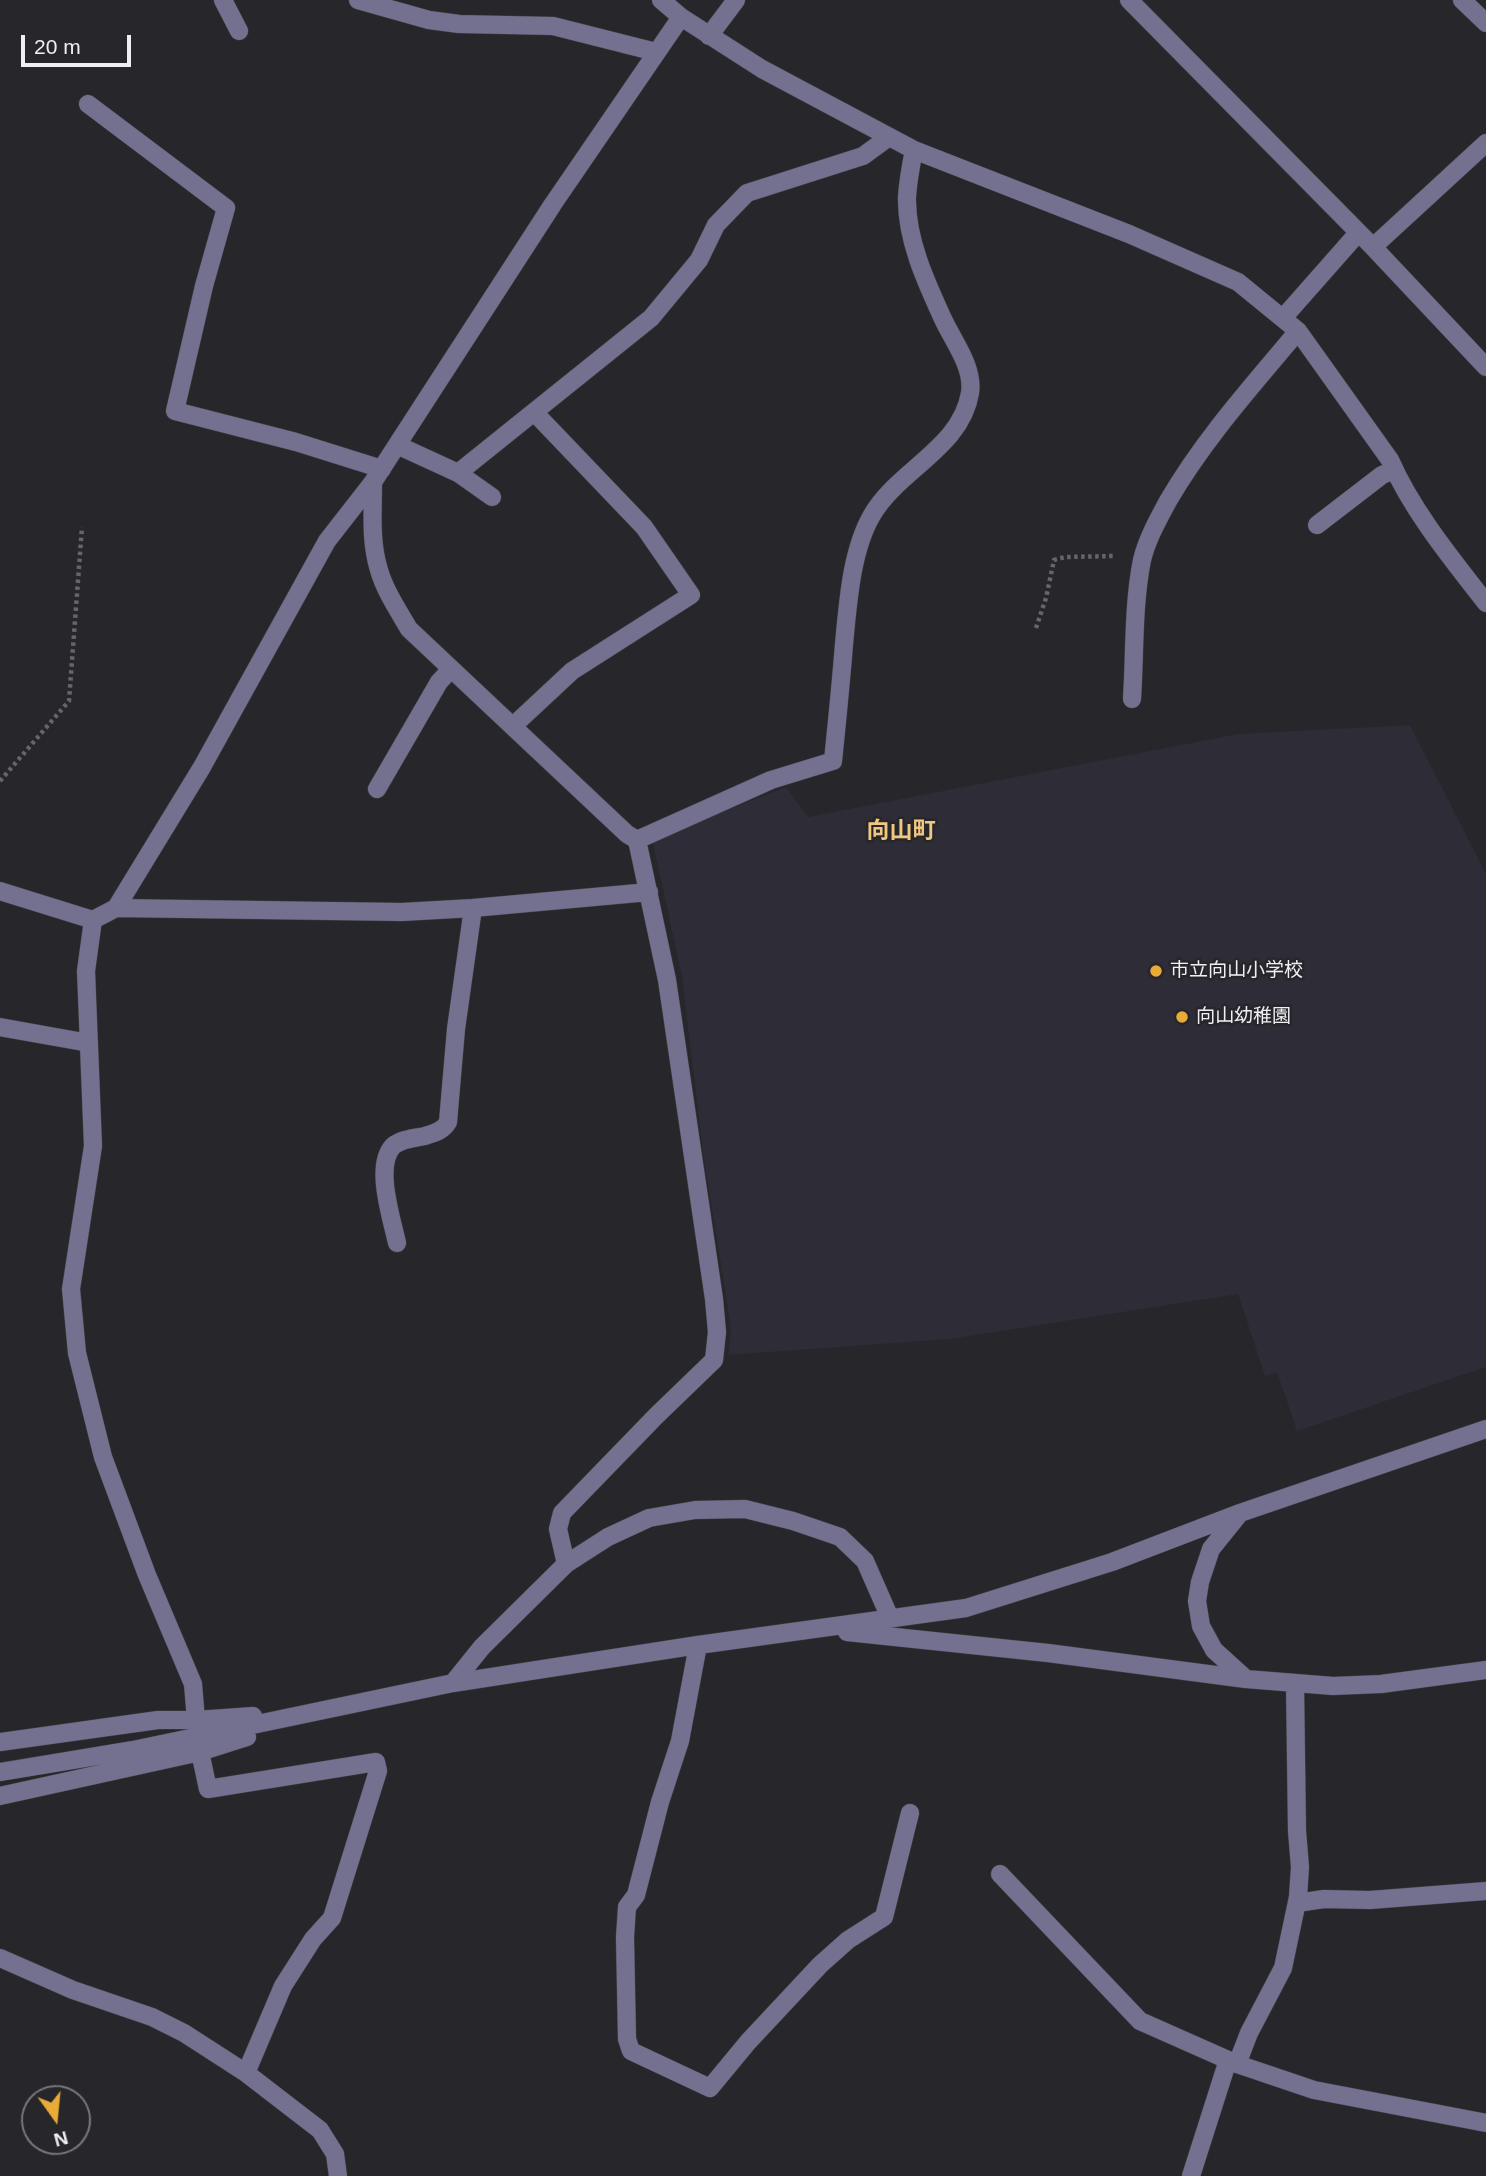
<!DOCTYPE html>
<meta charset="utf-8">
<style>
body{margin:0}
#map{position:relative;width:1486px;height:2176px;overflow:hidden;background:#27262b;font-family:Arial,sans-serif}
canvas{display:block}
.north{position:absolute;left:21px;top:2085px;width:70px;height:70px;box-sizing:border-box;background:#27262b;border:2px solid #77767b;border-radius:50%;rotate:165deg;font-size:19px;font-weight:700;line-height:28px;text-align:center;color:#efeef2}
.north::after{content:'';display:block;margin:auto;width:24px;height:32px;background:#e8ab37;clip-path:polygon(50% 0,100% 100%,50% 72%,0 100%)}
.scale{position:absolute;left:21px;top:35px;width:110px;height:32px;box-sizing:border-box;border:4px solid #efeef2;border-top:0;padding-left:9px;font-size:21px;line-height:24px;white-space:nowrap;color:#efeef2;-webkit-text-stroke:5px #27262b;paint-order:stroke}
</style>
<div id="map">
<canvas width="1486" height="2176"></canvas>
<div class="north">N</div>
<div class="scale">20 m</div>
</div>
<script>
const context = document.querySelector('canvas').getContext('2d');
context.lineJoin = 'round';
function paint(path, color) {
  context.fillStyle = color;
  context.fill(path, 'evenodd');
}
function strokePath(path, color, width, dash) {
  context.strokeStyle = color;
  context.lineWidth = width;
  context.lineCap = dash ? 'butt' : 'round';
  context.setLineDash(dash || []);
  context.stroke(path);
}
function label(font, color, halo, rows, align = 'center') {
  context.font = font + ' Arial,"Noto Sans JP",sans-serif';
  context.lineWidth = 5;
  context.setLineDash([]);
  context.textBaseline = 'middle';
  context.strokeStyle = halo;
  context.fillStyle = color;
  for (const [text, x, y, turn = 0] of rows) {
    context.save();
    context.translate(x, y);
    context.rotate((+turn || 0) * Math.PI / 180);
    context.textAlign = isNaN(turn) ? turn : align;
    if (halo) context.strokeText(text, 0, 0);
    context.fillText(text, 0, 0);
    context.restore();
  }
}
paint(new Path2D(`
 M 1410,725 L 1486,874 L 1486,1367 L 1297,1431 L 1277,1372 L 1265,1376 L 1238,1294 L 950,1339 L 728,1355 L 731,1328 L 703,1153 L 682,977 L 652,839 L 786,787 L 808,817 L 1238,734 Z`), '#2d2c37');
const minor = new Path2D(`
 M 223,0 L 239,31
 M 358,0 L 429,20 L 459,24 L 553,26 L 656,52
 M 661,0 L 681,17 L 762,69 L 914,150 L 1129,234 L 1238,282 L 1298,331 L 1390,460 C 1413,512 1451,558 1486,603
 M 1129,0 L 1373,247 L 1486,367
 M 1462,0 L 1486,23
 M 709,36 L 736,0
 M 88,104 L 226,208 L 204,286 L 175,411 L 296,442 L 382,469
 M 1373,247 L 1486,143
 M 1283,318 L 1358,233
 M 397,445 L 458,473 L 492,497
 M 458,473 L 651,318 L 699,260 L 716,225 L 747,193 L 863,156 L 889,137
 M 373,482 C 373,512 370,541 379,570 C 385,591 398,610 409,629 L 627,834 L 637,840 L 667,980 L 714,1299 L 717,1332 L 714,1360 L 656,1416 L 562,1513 L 558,1529 L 566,1564
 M 1317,525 L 1382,475 L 1394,470
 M 1132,699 C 1135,653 1133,605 1142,560 C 1147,539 1158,520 1168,501 C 1204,439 1252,386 1298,331
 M 513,726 L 572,671 L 691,595 L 644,527 L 534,412
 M 377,789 L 439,682 L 451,669
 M 637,840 L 771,780 L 833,761 C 837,722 841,683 844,644 C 848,604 851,551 872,515 C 899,469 961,448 970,393 C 974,367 953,341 943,319 C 926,282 906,239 907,197 C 908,181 911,165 914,150
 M 0,891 L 93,920 L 116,908 L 402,912 L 473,908 L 649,892
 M 116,908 L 202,767 L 327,541 L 373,482 L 553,204 L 681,17
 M 93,920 L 86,971 L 93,1146 L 71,1289 L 77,1353 L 103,1457 L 147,1575 L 193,1684 L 196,1720
 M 0,1027 L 89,1043
 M 397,1243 C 392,1219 374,1166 393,1146 C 401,1139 415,1138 425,1136 C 434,1133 443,1131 448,1122 L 456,1029 L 473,908
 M 1240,1513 L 1211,1549 L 1200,1582 L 1197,1601 L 1201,1626 L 1214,1650 L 1246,1679 L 1333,1686 L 1381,1684 L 1486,1670
 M 847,1632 L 1048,1653 L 1246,1679
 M 698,1645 L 680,1741 L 660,1802 L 636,1895 L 627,1907 L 625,1937 L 627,2039 L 631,2051 L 710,2088 L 748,2042 L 820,1965 L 848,1940 L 884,1917 L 910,1813
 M 453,1683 L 482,1647 L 566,1564 L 608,1537 L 649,1518 L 695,1510 L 745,1509 L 793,1521 L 840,1537 L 865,1561 L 890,1618
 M 0,1742 L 158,1720 L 196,1720 L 253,1716
 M 200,1752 L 208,1789 L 376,1762 L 378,1771 L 332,1918 L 313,1939 L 283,1986 L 246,2073
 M 0,1772 L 133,1750 L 453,1683 L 698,1645 L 966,1608 L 1112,1562 L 1240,1513 L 1486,1429
 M 0,1796 L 200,1752 L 247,1737
 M 1000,1874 L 1140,2021 L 1237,2064 L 1314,2090 L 1486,2123
 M 1297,1903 L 1324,1899 L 1370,1900 L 1486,1891
 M 0,1958 L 73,1990 L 152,2017 L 184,2033 L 246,2073 L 320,2130 L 335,2154 L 338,2176
 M 1237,2064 L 1249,2033 L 1283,1968 L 1298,1897 L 1300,1867 L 1297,1831 L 1295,1683
 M 1191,2176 L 1228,2060`);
strokePath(minor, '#434247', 19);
strokePath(new Path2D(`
 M 1036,628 L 1046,598 L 1054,560 L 1065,557 L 1115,556
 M 0,781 L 69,701 L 82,527`), '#66656a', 4.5, [3.5, 3.5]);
strokePath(minor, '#73718f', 18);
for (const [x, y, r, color] of [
 [1156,971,7,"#e8ab37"],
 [1182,1017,7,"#e8ab37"]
]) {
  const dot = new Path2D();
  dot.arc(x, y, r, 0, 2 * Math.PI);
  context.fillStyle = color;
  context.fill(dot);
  strokePath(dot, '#27262b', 2.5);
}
label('19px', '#efeef2', '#27262b', [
 ["市立向山小学校",1170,971],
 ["向山幼稚園",1196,1017]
], 'left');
label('bold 23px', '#f0c680', '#27262b', [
 ["向山町",901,832]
]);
</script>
